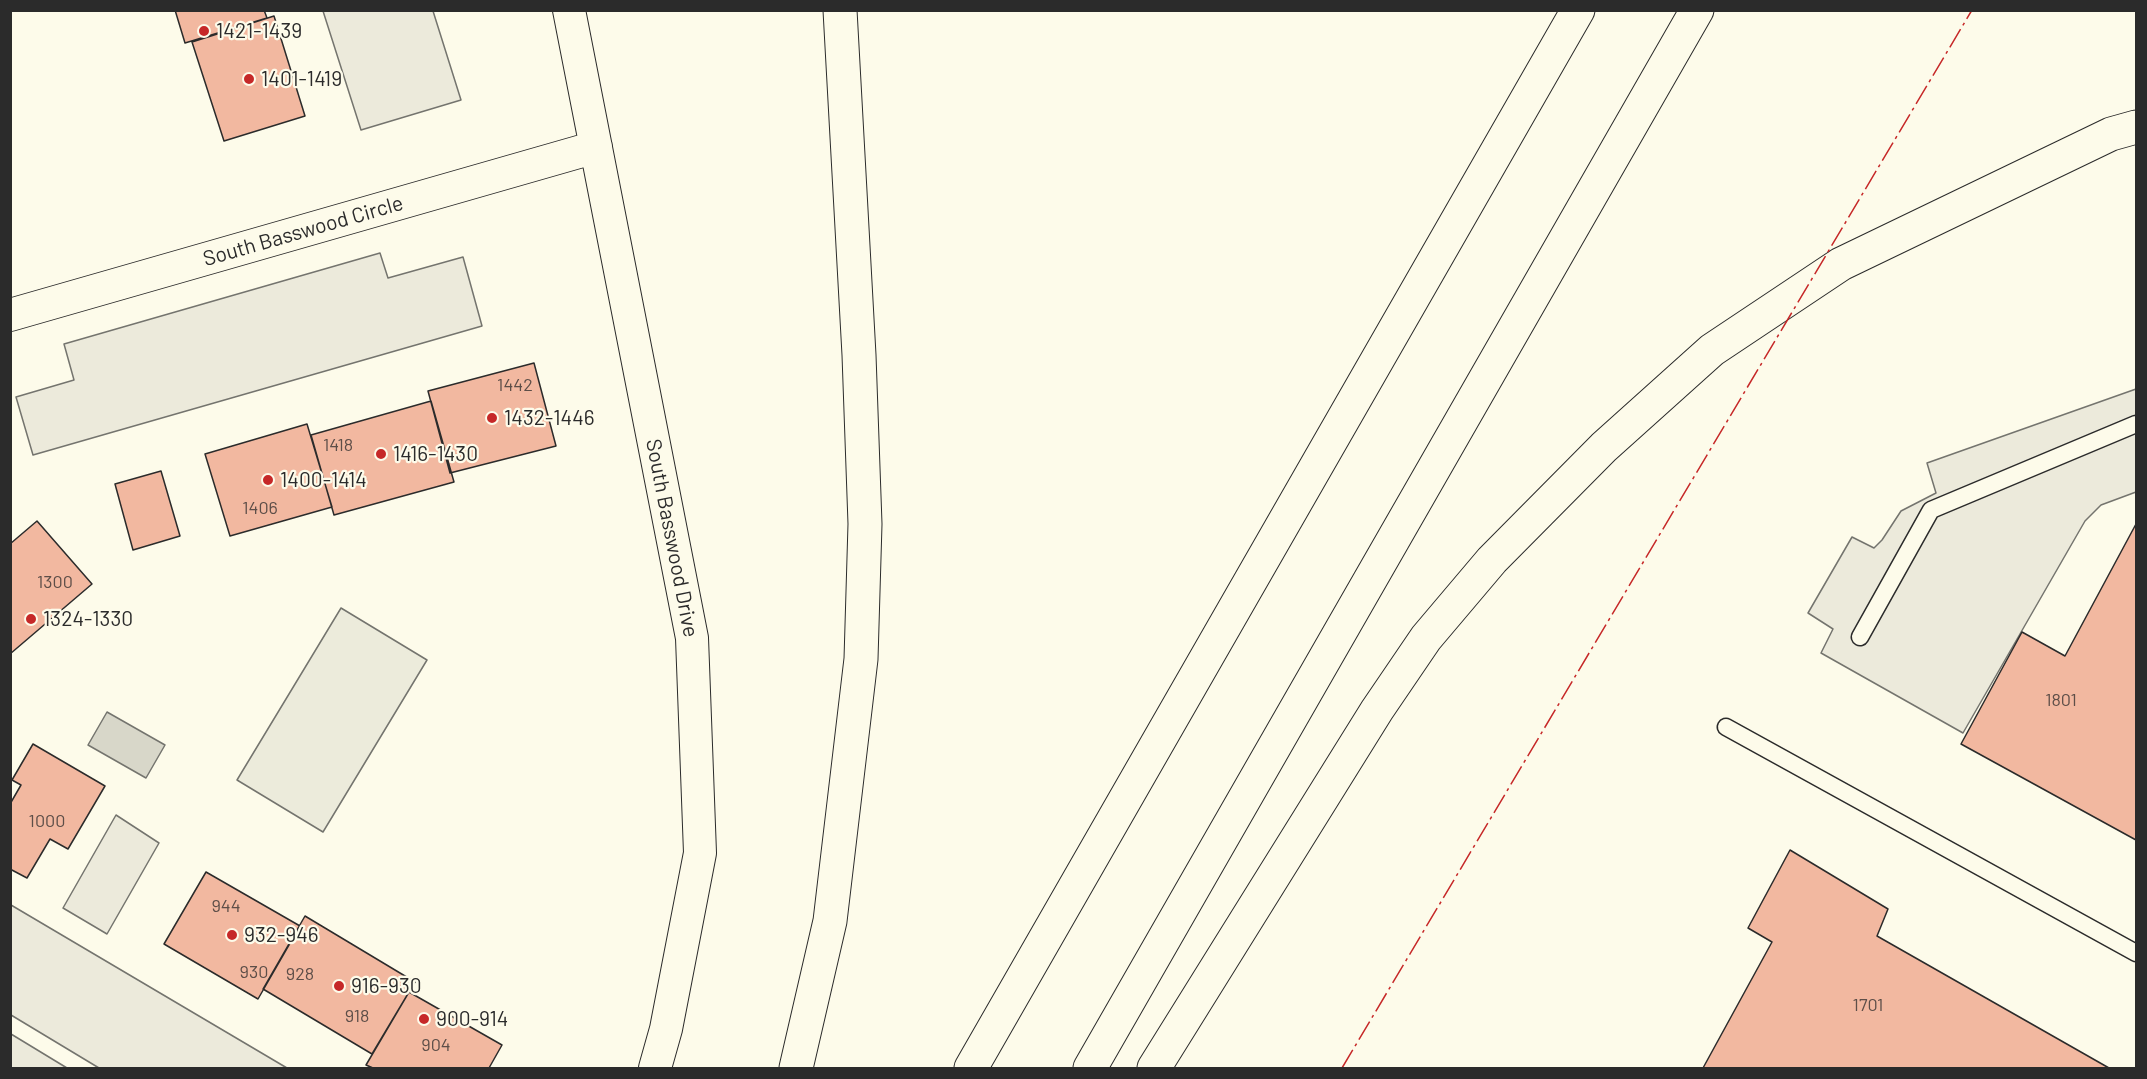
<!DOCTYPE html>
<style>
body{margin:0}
#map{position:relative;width:2147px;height:1079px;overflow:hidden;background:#fdfbea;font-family:Barlow,sans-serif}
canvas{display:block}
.frame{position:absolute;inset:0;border:12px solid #2b2b2b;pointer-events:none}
</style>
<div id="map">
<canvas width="2147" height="1079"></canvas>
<div class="frame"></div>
</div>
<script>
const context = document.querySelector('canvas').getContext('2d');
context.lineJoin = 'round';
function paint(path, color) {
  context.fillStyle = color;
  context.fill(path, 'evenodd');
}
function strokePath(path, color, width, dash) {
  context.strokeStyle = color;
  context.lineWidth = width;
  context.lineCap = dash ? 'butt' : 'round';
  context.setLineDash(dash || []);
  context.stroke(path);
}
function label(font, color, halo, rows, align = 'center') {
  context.font = font + ' Barlow,sans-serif';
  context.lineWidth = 4.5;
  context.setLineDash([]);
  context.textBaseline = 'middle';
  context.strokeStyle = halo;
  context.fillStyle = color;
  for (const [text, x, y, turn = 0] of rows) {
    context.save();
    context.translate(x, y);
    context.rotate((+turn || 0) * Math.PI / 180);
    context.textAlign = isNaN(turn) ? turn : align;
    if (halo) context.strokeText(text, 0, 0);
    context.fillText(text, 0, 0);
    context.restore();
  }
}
const green = new Path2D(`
 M 341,608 L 427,660 L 323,832 L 237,780 Z`);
paint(green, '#ecebdb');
strokePath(green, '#74746e', 1.5);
const parking = new Path2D(`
 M 323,11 L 433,11 L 461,100 L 361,130 Z
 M 380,253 L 388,278 L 463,257 L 482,326 L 33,455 L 16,397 L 74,380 L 64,344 Z
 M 2136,389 L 2136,492 L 2101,505 L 2085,521 L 1963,733 L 1821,653 L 1833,629 L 1808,613 L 1852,537 L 1874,548 L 1882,540 L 1901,511 L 1936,493 L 1927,463 Z
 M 116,815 L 159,843 L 107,934 L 63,908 Z
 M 10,905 L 11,905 L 287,1068 L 99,1068 L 11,1015 Z
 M 11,1034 L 67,1068 L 11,1068 Z`);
paint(parking, '#eceadb');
strokePath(parking, '#74746e', 1.5);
const water = new Path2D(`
 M 107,712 L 165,745 L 146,778 L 88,745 Z`);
paint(water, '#d8d7c9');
strokePath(water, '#74746e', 1.5);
const building = new Path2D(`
 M 175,10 L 264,10 L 267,18 L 185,43 Z
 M 274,16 L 305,116 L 224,141 L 192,42 Z
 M 534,363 L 556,446 L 450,473 L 428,391 Z
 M 431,401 L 454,482 L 334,515 L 311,435 Z
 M 307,424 L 332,507 L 230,536 L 205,454 Z
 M 161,471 L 180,536 L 133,550 L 115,484 Z
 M 37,521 L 92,584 L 10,654 L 10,544 Z
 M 2136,524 L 2136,840 L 1961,744 L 2022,632 L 2065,656 Z
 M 33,744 L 105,786 L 68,849 L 50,839 L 27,878 L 10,869 L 10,804 L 21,785 L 12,780 Z
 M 1790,850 L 1888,909 L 1877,936 L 2109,1068 L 1703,1068 L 1772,942 L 1748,928 Z
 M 206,872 L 300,926 L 258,999 L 164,944 Z
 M 305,916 L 415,982 L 372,1054 L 263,989 Z
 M 409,992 L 502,1045 L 489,1068 L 373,1068 L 366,1065 Z`);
paint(building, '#f2b8a0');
strokePath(building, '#2b2b2b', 1.5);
const service = new Path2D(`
 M 1860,637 L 1931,510 L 2136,424
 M 1726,727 L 2136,953`);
const minor = new Path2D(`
 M 569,10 L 692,638 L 700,853 L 666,1029 L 655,1068
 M 10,315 L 596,147`);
const motorway = new Path2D(`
 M 796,1068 L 830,921 L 861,659 L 865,524 L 859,355 L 840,10
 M 971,1068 L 1578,10
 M 1090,1068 L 1697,10
 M 1154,1068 L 1377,710 L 1426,638 L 1492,560 L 1604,447 L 1712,350 L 1841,264 L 2111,134 L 2136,127`);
strokePath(service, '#2b2b2b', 19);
strokePath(minor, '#2b2b2b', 34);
strokePath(motorway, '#2b2b2b', 35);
strokePath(service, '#fdfbea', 16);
strokePath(minor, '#fdfbea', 32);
strokePath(motorway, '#fdfbea', 33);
strokePath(new Path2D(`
 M 1342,1068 L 1972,10`), '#c62828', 1.5, [21, 4.5, 3, 4.5]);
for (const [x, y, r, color] of [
 [204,31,6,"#c62828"],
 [249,79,6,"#c62828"],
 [492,418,6,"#c62828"],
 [381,454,6,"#c62828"],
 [268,480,6,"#c62828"],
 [31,619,6,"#c62828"],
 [232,935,6,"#c62828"],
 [339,986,6,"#c62828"],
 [424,1019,6,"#c62828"]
]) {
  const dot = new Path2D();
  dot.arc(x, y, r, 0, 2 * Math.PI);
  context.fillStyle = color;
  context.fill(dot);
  strokePath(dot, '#fdfbea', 2);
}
label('18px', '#5d4e48', null, [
 ["1442",515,385],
 ["1418",338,445],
 ["1406",260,508],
 ["1300",55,582],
 ["1801",2061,700],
 ["1000",47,821],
 ["944",226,906],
 ["930",254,972],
 ["928",300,974],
 ["1701",1868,1005],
 ["918",357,1016],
 ["904",436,1045]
]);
label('21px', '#2b2b2b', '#fdfbea', [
 ["1421-1439",216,31],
 ["1401-1419",261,79],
 ["1432-1446",504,418],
 ["1416-1430",393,454],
 ["1400-1414",280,480],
 ["1324-1330",43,619],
 ["932-946",244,935],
 ["916-930",351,986],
 ["900-914",436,1019]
], 'left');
label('21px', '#2b2b2b', '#fdfbea', [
 ["South Basswood Circle",303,231,-16],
 ["South Basswood Drive",672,538,79]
]);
</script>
